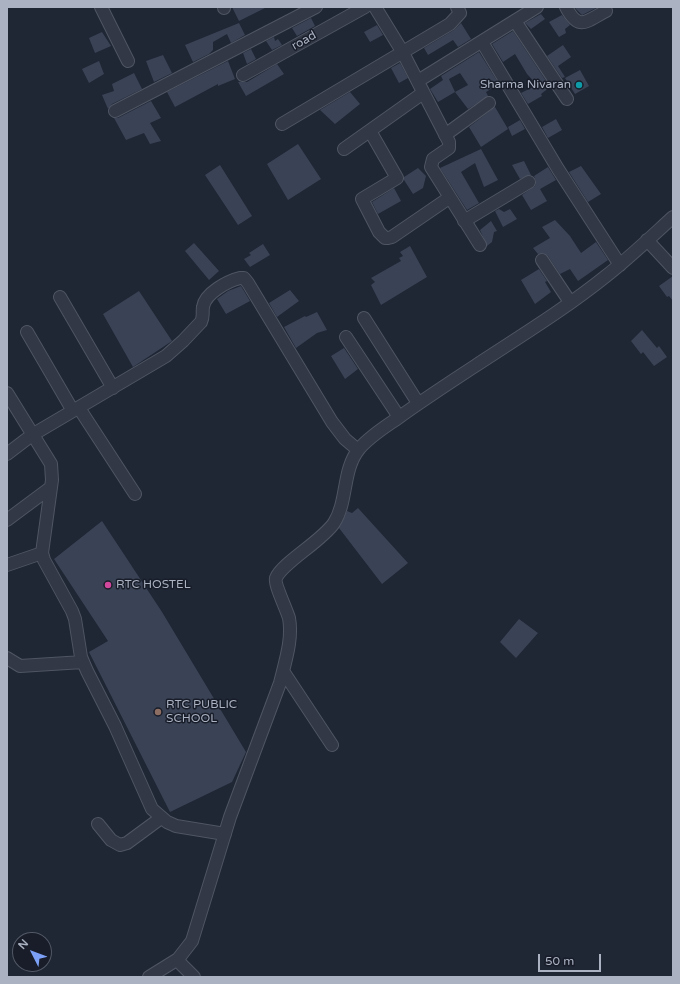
<!DOCTYPE html>
<style>
body{margin:0}
#map{position:relative;width:680px;height:984px;overflow:hidden;background:#1f2634;font-family:"Varela Round",sans-serif}
canvas{display:block}
.frame{position:absolute;inset:0;border:8px solid #abb2c2;pointer-events:none}
.north{position:absolute;left:12px;top:932px;width:40px;height:40px;box-sizing:border-box;background:#181d29;border:1px solid #535966;border-radius:50%;rotate:312deg;font-size:11px;font-weight:700;line-height:16px;text-align:center;color:#abb2c2}
.north::after{content:'';display:block;margin:auto;width:14px;height:18px;background:#7ca0f6;clip-path:polygon(50% 0,100% 100%,50% 72%,0 100%)}
.scale{position:absolute;left:538px;top:954px;width:63px;height:18px;box-sizing:border-box;border:2px solid #abb2c2;border-top:0;padding-left:5px;font-size:12px;line-height:14px;white-space:nowrap;color:#abb2c2;-webkit-text-stroke:3px #181d29;paint-order:stroke}
</style>
<div id="map">
<canvas width="680" height="984"></canvas>
<div class="frame"></div>
<div class="north">N</div>
<div class="scale">50 m</div>
</div>
<script>
const context = document.querySelector('canvas').getContext('2d');
context.lineJoin = 'round';
function paint(path, color) {
  context.fillStyle = color;
  context.fill(path, 'evenodd');
}
function strokePath(path, color, width, dash) {
  context.strokeStyle = color;
  context.lineWidth = width;
  context.lineCap = dash ? 'butt' : 'round';
  context.setLineDash(dash || []);
  context.stroke(path);
}
function label(font, color, halo, rows, align = 'center') {
  context.font = font + ' "Varela Round",sans-serif';
  context.lineWidth = 3;
  context.setLineDash([]);
  context.textBaseline = 'middle';
  context.strokeStyle = halo;
  context.fillStyle = color;
  for (const [text, x, y, turn = 0] of rows) {
    context.save();
    context.translate(x, y);
    context.rotate((+turn || 0) * Math.PI / 180);
    context.textAlign = isNaN(turn) ? turn : align;
    if (halo) context.strokeText(text, 0, 0);
    context.fillText(text, 0, 0);
    context.restore();
  }
}
paint(new Path2D(`
 M 232,7 L 267,7 L 239,21 Z
 M 577,7 L 598,7 L 582,15 L 575,8 Z
 M 541,14 L 545,19 L 531,29 L 525,23 Z
 M 562,15 L 570,25 L 565,29 L 566,33 L 559,37 L 549,22 Z
 M 311,18 L 315,26 L 297,36 L 292,28 Z
 M 239,23 L 245,35 L 231,43 L 227,34 L 213,42 L 213,50 L 209,54 L 193,62 L 185,45 Z
 M 461,23 L 471,39 L 458,47 L 453,40 L 428,55 L 424,48 L 454,30 Z
 M 377,25 L 383,35 L 370,42 L 364,32 Z
 M 513,31 L 550,87 L 541,94 L 542,96 L 528,104 L 521,93 L 537,85 L 527,74 L 515,54 L 503,62 L 492,44 Z
 M 102,32 L 111,46 L 95,53 L 89,38 Z
 M 274,37 L 275,41 L 278,39 L 282,45 L 272,50 L 266,41 Z
 M 563,45 L 571,57 L 558,66 L 565,77 L 562,78 L 547,56 Z
 M 251,49 L 256,59 L 247,64 L 243,53 Z
 M 479,52 L 499,84 L 486,92 L 488,96 L 468,109 L 455,92 L 438,102 L 430,89 L 443,80 L 441,76 ZM 460,73 L 468,85 L 455,92 L 449,79 Z
 M 163,55 L 172,73 L 154,82 L 146,61 Z
 M 99,61 L 104,74 L 89,83 L 82,69 Z
 M 228,61 L 235,79 L 218,86 L 218,84 L 175,107 L 167,92 Z
 M 400,63 L 408,78 L 399,83 L 391,68 Z
 M 277,64 L 284,74 L 246,96 L 238,82 L 247,82 Z
 M 580,70 L 589,86 L 575,94 L 565,78 Z
 M 134,73 L 142,89 L 112,104 L 108,109 L 102,95 L 114,91 L 112,84 Z
 M 350,92 L 360,104 L 335,124 L 320,110 Z
 M 151,101 L 161,118 L 150,123 L 161,141 L 150,144 L 144,133 L 126,140 L 114,118 L 118,118 Z
 M 495,107 L 508,129 L 481,147 L 469,127 Z
 M 556,119 L 562,130 L 548,138 L 542,127 Z
 M 520,120 L 525,129 L 512,136 L 508,127 Z
 M 298,144 L 321,179 L 288,200 L 267,164 Z
 M 481,149 L 498,180 L 484,187 L 475,163 L 461,172 L 479,203 L 467,210 L 440,168 Z
 M 524,161 L 531,175 L 520,179 L 512,165 Z
 M 220,165 L 252,216 L 238,225 L 205,175 Z
 M 581,166 L 601,194 L 588,202 L 569,172 Z
 M 548,167 L 556,180 L 540,189 L 547,201 L 531,210 L 522,195 L 535,186 L 536,181 L 534,176 Z
 M 418,168 L 426,176 L 423,188 L 413,194 L 404,180 L 404,177 Z
 M 394,188 L 401,201 L 378,214 L 372,202 Z
 M 499,209 L 504,212 L 510,209 L 517,219 L 503,227 L 495,211 Z
 M 555,220 L 570,236 L 581,253 L 596,242 L 608,260 L 578,281 L 570,269 L 560,274 L 548,256 L 542,253 L 538,254 L 533,248 L 550,238 L 542,227 Z
 M 491,221 L 497,231 L 494,232 L 492,242 L 487,246 L 480,230 Z
 M 194,243 L 219,271 L 209,280 L 185,251 Z
 M 263,244 L 270,255 L 250,267 L 244,259 L 251,255 L 249,253 Z
 M 410,246 L 427,277 L 381,305 L 371,285 L 375,282 L 371,278 L 401,261 L 399,258 L 403,256 L 400,252 Z
 M 539,269 L 547,281 L 545,282 L 551,292 L 535,304 L 521,280 Z
 M 673,276 L 673,301 L 669,296 L 667,297 L 659,286 Z
 M 241,286 L 250,301 L 226,314 L 217,299 L 228,291 Z
 M 290,290 L 299,301 L 277,317 L 269,303 Z
 M 139,291 L 172,341 L 133,367 L 103,314 Z
 M 317,312 L 327,330 L 317,333 L 296,348 L 284,327 L 305,316 L 306,317 Z
 M 642,330 L 657,348 L 659,346 L 667,357 L 654,366 L 643,352 L 641,354 L 631,341 Z
 M 344,348 L 358,369 L 345,379 L 331,356 Z
 M 358,508 L 408,563 L 382,584 L 339,528 L 347,511 L 352,513 Z
 M 102,521 L 162,612 L 246,752 L 232,782 L 170,812 L 89,652 L 108,641 L 54,559 Z
 M 519,619 L 538,633 L 516,658 L 500,642 Z`), '#3a4355');
const minor = new Path2D(`
 M 101,7 L 128,61
 M 224,7 L 224,8
 M 375,7 L 402,51 L 449,142 L 449,148 L 433,159 L 431,167 L 480,245
 M 566,7 C 579,32 586,21 606,11
 M 515,21 L 567,99
 M 482,42 L 558,169 L 620,265
 M 243,75 L 365,7
 M 418,81 L 537,7
 M 115,111 L 316,7
 M 282,124 L 450,24 L 460,13 L 457,7
 M 370,131 L 397,178 L 362,199 L 379,232 L 385,238 L 388,238 L 392,237 L 449,198
 M 445,135 L 489,103
 M 344,149 L 423,93
 M 464,221 L 529,182
 M 647,240 L 673,268
 M 542,260 L 570,302
 M 60,297 L 113,388
 M 364,318 L 418,403
 M 27,332 L 73,411
 M 346,337 L 399,417
 M 7,393 L 51,464 L 52,480 L 42,553 L 44,560 L 72,611 L 75,619 L 81,657 L 87,671 L 115,726 L 152,809 L 167,822 L 176,826 L 225,834
 M 79,408 L 135,494
 M 7,454 L 32,435 L 166,356 L 183,341 L 201,322 C 204,316 202,313 203,307 C 205,293 228,281 240,278 L 244,278 L 248,283 L 332,422 L 345,439 L 358,450
 M 7,520 L 50,488
 M 7,565 L 42,553
 M 7,658 L 20,666 L 83,662
 M 283,671 L 332,745
 M 98,824 L 111,840 L 120,845 L 127,843 L 161,818
 M 177,960 L 194,977
 M 149,977 L 178,959 L 192,941 L 230,817 L 280,683 C 285,662 293,639 289,618 C 286,608 274,584 276,578 C 282,563 322,541 334,523 C 348,501 342,470 359,449 C 370,436 385,427 398,418 C 423,400 449,383 475,366 C 519,337 565,309 606,276 C 629,258 651,237 673,217`);
strokePath(minor, '#4f5563', 14);
strokePath(minor, '#323845', 12);
for (const [x, y, r, color] of [
 [579,85,4,"#0f9aa8"],
 [108,585,4,"#d1479c"],
 [158,712,4,"#8d6e63"]
]) {
  const dot = new Path2D();
  dot.arc(x, y, r, 0, 2 * Math.PI);
  context.fillStyle = color;
  context.fill(dot);
  strokePath(dot, '#181d29', 1.5);
}
label('12px', '#abb2c2', '#181d29', [
 ["road",304,41,-29]
]);
label('12px', '#abb2c2', '#181d29', [
 ["Sharma Nivaran",571,85,"right"],
 ["RTC HOSTEL",116,585],
 ["RTC PUBLIC",166,705],
 ["SCHOOL",166,719]
], 'left');
</script>
